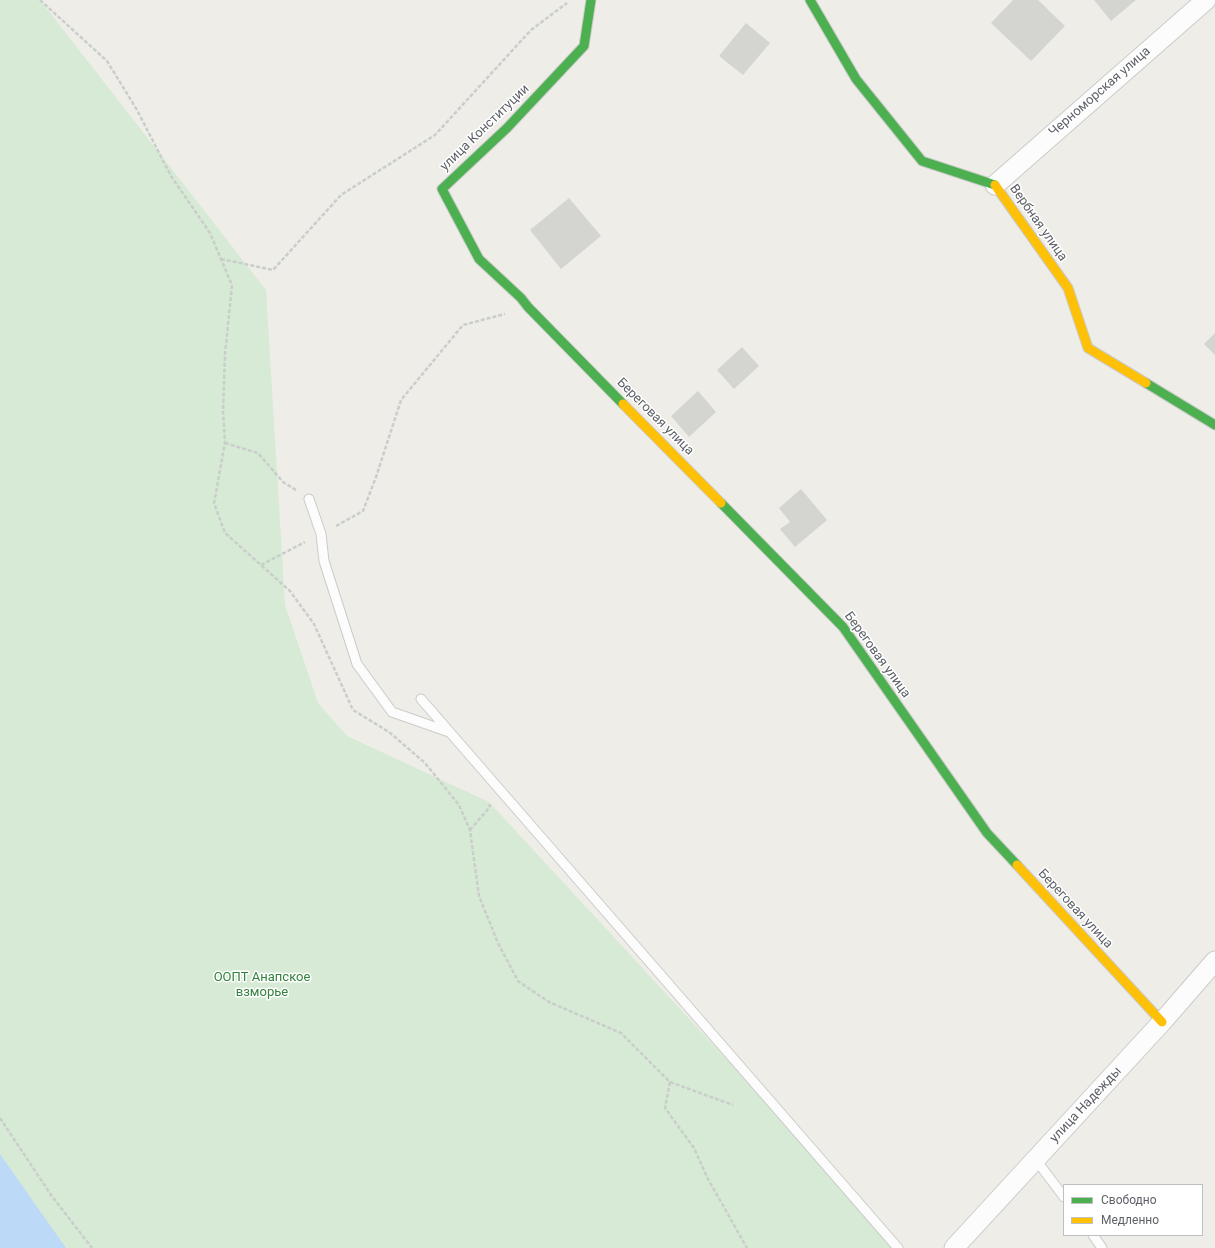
<!DOCTYPE html>
<meta charset="utf-8">
<style>
body{margin:0}
#map{position:relative;width:1215px;height:1248px;overflow:hidden;background:#eeede8;font-family:Roboto,sans-serif}
canvas{display:block}
.legend{position:absolute;left:1063px;top:1184px;width:140px;height:52px;box-sizing:border-box;background:#fff;border:1px solid #bec0c2;margin:0;padding:5px 7px;list-style:none;font-size:12px;color:#5d6167}
.legend li{display:flex;align-items:center;gap:8px;height:20px}
.legend b{width:20px;border:1px solid #bec0c2}
</style>
<div id="map">
<canvas width="1215" height="1248"></canvas>
<ul class="legend">
<li><b style="height:5px;background:#4caf50"></b>Свободно</li>
<li><b style="height:5px;background:#ffc107"></b>Медленно</li>
</ul>
</div>
<script>
const context = document.querySelector('canvas').getContext('2d');
context.lineJoin = 'round';
function paint(path, color) {
  context.fillStyle = color;
  context.fill(path, 'evenodd');
}
function strokePath(path, color, width, dash) {
  context.strokeStyle = color;
  context.lineWidth = width;
  context.lineCap = dash ? 'butt' : 'round';
  context.setLineDash(dash || []);
  context.stroke(path);
}
function label(font, color, halo, rows, align = 'center') {
  context.font = font + ' Roboto,sans-serif';
  context.lineWidth = 3;
  context.setLineDash([]);
  context.textBaseline = 'middle';
  context.strokeStyle = halo;
  context.fillStyle = color;
  for (const [text, x, y, turn = 0] of rows) {
    context.save();
    context.translate(x, y);
    context.rotate((+turn || 0) * Math.PI / 180);
    context.textAlign = isNaN(turn) ? turn : align;
    if (halo) context.strokeText(text, 0, 0);
    context.fillText(text, 0, 0);
    context.restore();
  }
}
paint(new Path2D(`
 M 0,0 L 40,0 L 266,290 L 285,605 L 318,703 L 347,736 L 489,802 L 901,1248 L 44,1248 L 0,1182 Z`), '#d6ead5');
paint(new Path2D(`
 M 0,1154 L 66,1248 L 0,1248 Z`), '#bcdaf8');
paint(new Path2D(`
 M 1013,0 L 1038,0 L 1065,26 L 1031,61 L 991,23 Z
 M 1094,0 L 1136,0 L 1111,21 Z
 M 746,23 L 770,43 L 743,75 L 719,56 Z
 M 569,198 L 601,236 L 561,269 L 530,230 Z
 M 1215,333 L 1215,355 L 1204,344 Z
 M 742,347 L 759,366 L 734,389 L 717,370 Z
 M 698,391 L 716,412 L 689,437 L 671,416 Z
 M 801,489 L 827,520 L 795,547 L 780,529 L 790,522 L 779,508 Z`), '#d4d4d1');
const lane = new Path2D(`
 M 309,499 L 321,534 L 324,561 L 357,664 L 392,712 L 449,732
 M 421,699 L 898,1248
 M 1036,1160 L 1064,1197
 M 1093,1235 L 1102,1248`);
const street = new Path2D(`
 M 995,185 L 1206,0
 M 954,1248 L 1162,1022 L 1215,961`);
const fast = new Path2D(`
 M 591,0 L 584,46 L 507,128 L 442,189 L 479,259 L 521,298 L 528,307 L 623,404
 M 810,0 L 856,79 L 922,161 L 995,185
 M 1146,383 L 1215,425
 M 721,503 L 843,627 L 987,833 L 1017,865`);
const slow = new Path2D(`
 M 995,185 L 1068,288 L 1088,348 L 1146,383
 M 623,404 L 721,503
 M 1017,865 L 1162,1022`);
strokePath(lane, '#cbcbca', 11);
strokePath(street, '#cbcbca', 21);
strokePath(fast, '#c9cac9', 11);
strokePath(slow, '#c9cac9', 11);
strokePath(new Path2D(`
 M 40,0 L 107,61 L 137,110 L 171,176 L 210,233 L 232,285 L 225,354 L 223,411 L 225,443 L 214,503 L 225,533 L 290,591 L 314,624 L 353,710 L 389,732 L 425,763 L 459,805 L 470,830 L 479,896 L 498,943 L 518,981 L 549,1002 L 621,1033 L 670,1082 L 733,1105
 M 221,259 L 273,270 L 341,195 L 435,135 L 531,30 L 567,3
 M 225,443 L 258,453 L 283,482 L 296,490
 M 336,526 L 363,511 L 376,477 L 401,400 L 463,325 L 505,314
 M 261,565 L 305,542
 M 470,830 L 489,808 L 490,804
 M 670,1082 L 665,1108 L 694,1148 L 708,1179 L 747,1248
 M 0,1118 L 51,1195 L 92,1248`), '#cacecb', 2.5, [4, 2]);
strokePath(lane, '#fcfcfc', 9);
strokePath(street, '#fcfcfc', 19);
strokePath(fast, '#4caf50', 9);
strokePath(slow, '#ffc107', 9);
label('13px', '#5d6167', '#fff', [
 ["Черноморская улица",1100,92,-41],
 ["улица Конституции",485,128,-44],
 ["Вербная улица",1038,223,55],
 ["Береговая улица",655,417,45],
 ["Береговая улица",877,655,54],
 ["Береговая улица",1075,909,47],
 ["улица Надежды",1086,1105,-47]
]);
label('13px', '#32813c', '#fff', [
 ["ООПТ Анапское",262,978],
 ["взморье",262,993]
]);
</script>
